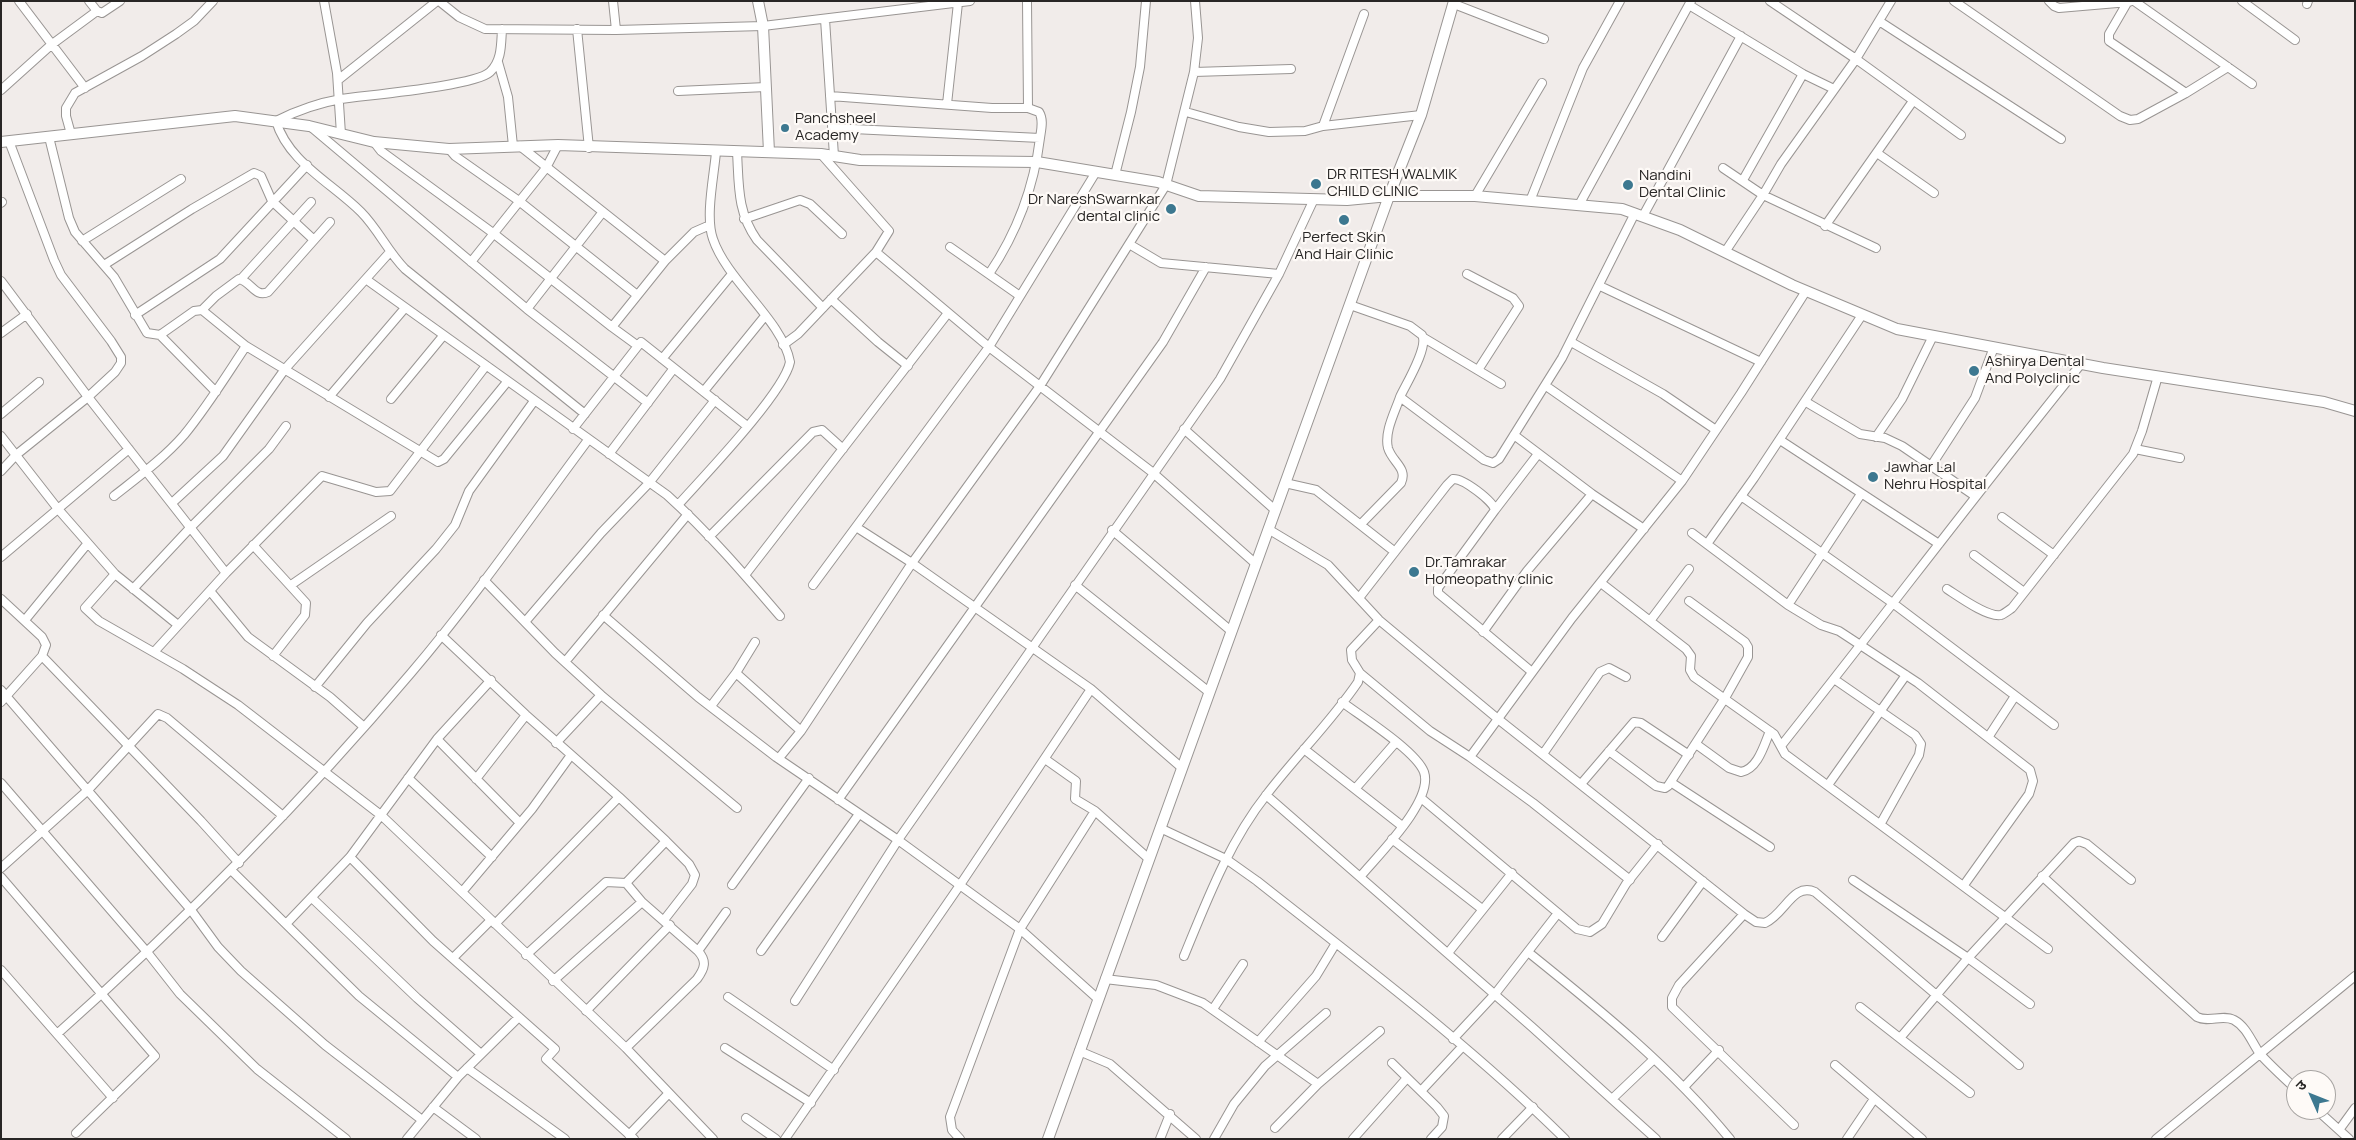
<!DOCTYPE html>
<meta charset="utf-8">
<style>
body{margin:0}
#map{position:relative;width:2356px;height:1140px;overflow:hidden;background:#f1ecea;font-family:Manrope,"Noto Sans Devanagari",sans-serif}
canvas{display:block}
.frame{position:absolute;inset:0;border:2px solid #282625;pointer-events:none}
.north{position:absolute;left:2286px;top:1070px;width:50px;height:50px;box-sizing:border-box;background:#fefaf7;border:1px solid #a8a5a3;border-radius:50%;rotate:314deg;font-size:14px;font-weight:700;line-height:20px;text-align:center;color:#282625}
.north::after{content:'';display:block;margin:auto;width:18px;height:22px;background:#3d7890;clip-path:polygon(50% 0,100% 100%,50% 72%,0 100%)}
</style>
<div id="map">
<canvas width="2356" height="1140"></canvas>
<div class="frame"></div>
<div class="north">उ</div>
</div>
<script>
const context = document.querySelector('canvas').getContext('2d');
context.lineJoin = 'round';
function strokePath(path, color, width, dash) {
  context.strokeStyle = color;
  context.lineWidth = width;
  context.lineCap = dash ? 'butt' : 'round';
  context.setLineDash(dash || []);
  context.stroke(path);
}
function label(font, color, halo, rows, align = 'center') {
  context.font = font + ' Manrope,sans-serif';
  context.lineWidth = 4.5;
  context.setLineDash([]);
  context.textBaseline = 'middle';
  context.strokeStyle = halo;
  context.fillStyle = color;
  for (const [text, x, y, turn = 0] of rows) {
    context.save();
    context.translate(x, y);
    context.rotate((+turn || 0) * Math.PI / 180);
    context.textAlign = isNaN(turn) ? turn : align;
    if (halo) context.strokeText(text, 0, 0);
    context.fillText(text, 0, 0);
    context.restore();
  }
}
const minor = new Path2D(`
 M 19,1 L 85,88
 M 89,1 L 97,11 L 102,13 L 120,1
 M 324,1 L 337,73 L 341,134
 M 439,1 L 459,17 L 485,29 L 616,30 L 763,26 L 970,1
 M 613,1 L 616,30
 M 1027,1 L 1028,108
 M 1770,1 L 1856,59 L 1961,135
 M 1954,1 L 2120,116 L 2130,120 L 2138,119 L 2186,93 L 2228,67
 M 2049,1 L 2054,6 L 2059,8 L 2129,2
 M 2134,1 L 2252,84
 M 2242,1 L 2295,40
 M 2127,3 L 2109,34 L 2109,41 L 2186,93
 M 1454,4 L 1544,39
 M 2307,4 L 2308,1
 M 1689,5 L 1803,74 L 1834,89
 M 825,19 L 834,156
 M 1879,21 L 2061,139
 M 502,29 C 501,44 502,61 490,72 C 475,86 368,95 341,99 C 318,103 296,111 276,121 C 288,162 332,183 361,212 C 378,229 388,252 405,269 L 585,414
 M 577,29 L 589,148
 M 498,62 L 508,97 L 513,146
 M 1194,72 L 1291,69
 M 338,80 L 437,1
 M 1,90 L 51,45 L 97,11
 M 678,91 L 766,87
 M 830,96 L 992,108 L 1028,108 L 1039,112 C 1044,120 1041,130 1040,138 C 1034,187 1016,234 989,274
 M 947,104 L 958,3
 M 1186,112 L 1239,127 L 1269,132 L 1305,131 L 1323,126 L 1421,115
 M 1323,126 L 1364,14
 M 311,127 L 527,309 L 648,403
 M 832,128 L 1040,138
 M 71,134 L 66,116 L 66,108 L 75,93 L 142,56 L 176,34 L 194,21 L 213,1
 M 49,137 L 69,218 L 75,232 L 114,277 L 147,333 L 160,335 L 194,311 L 202,310 L 246,346 L 438,462 L 444,459 L 507,382
 M 374,142 L 381,151 L 493,233 L 612,327
 M 520,146 L 665,261
 M 449,149 L 455,156 L 519,201 L 637,295
 M 737,152 C 739,185 737,212 757,240 L 823,308
 M 1877,153 L 1934,193
 M 821,154 L 889,231 L 876,252 L 989,347 L 1152,472 L 1256,564
 M 1723,168 L 1763,195 L 1876,248
 M 1115,175 L 1131,112 L 1140,67 L 1146,1
 M 1743,180 L 1803,74
 M 1475,196 L 1542,83
 M 1530,201 L 1583,68 L 1620,1
 M 1,203 L 2,202
 M 1579,205 L 1691,1
 M 1643,216 L 1741,36
 M 744,219 L 800,200 L 810,204 L 842,234
 M 1825,226 L 1913,101
 M 82,241 L 181,179
 M 1129,244 L 1161,263 L 1279,274
 M 950,247 L 1020,296
 M 1725,252 L 1763,195 L 1781,164 L 1856,59 L 1891,1
 M 471,262 L 546,168 L 558,145
 M 104,265 L 192,209 L 254,173 L 261,176 L 272,201 L 314,240
 M 1467,274 L 1513,298 L 1519,306 L 1478,370
 M 241,279 L 311,202
 M 367,280 L 667,495 C 708,532 744,574 780,616
 M 1,281 L 88,397 L 226,573
 M 1600,286 L 1761,362
 M 831,299 L 878,342 L 908,366
 M 1350,305 L 1410,326 L 1422,335 C 1429,347 1406,384 1400,397 L 1484,460 L 1493,463 L 1499,459 L 1562,358 L 1635,213
 M 527,309 L 602,213
 M 202,310 L 216,296 L 239,279 C 251,281 255,298 268,292 L 330,222
 M 135,315 L 220,259 L 307,165
 M 1,333 L 27,314
 M 160,335 L 216,392
 M 1424,338 L 1501,384
 M 1571,342 L 1663,394 L 1716,430
 M 783,345 L 798,334 L 876,252
 M 638,346 L 612,327 L 665,261 L 694,232 L 710,225
 M 662,359 L 732,274
 M 1546,386 L 1682,481
 M 704,391 L 765,316
 M 329,397 L 405,308
 M 391,399 L 443,336
 M 1806,402 L 1860,434 L 1885,438 L 1902,446 L 1975,496
 M 1,414 L 39,382
 M 573,429 L 641,342 L 747,426
 M 1184,429 L 1275,510
 M 1514,435 L 1592,494 L 1644,529
 M 1,436 L 58,509 L 115,574 L 178,625
 M 1876,437 L 1902,399 L 1933,336
 M 1780,440 L 1939,544
 M 2135,449 L 2180,458
 M 609,454 L 674,368
 M 1931,466 L 1975,398 L 1994,347
 M 1,471 L 16,455 L 88,397 L 115,372 L 121,363 L 121,357 L 111,341 L 61,275 L 54,260 L 9,141
 M 1285,483 L 1316,490 L 1395,552
 M 114,496 C 138,477 164,458 184,435 C 207,407 226,376 246,346
 M 1741,496 L 1894,604 L 2054,725
 M 172,503 L 223,456 L 285,369 L 390,252
 M 678,505 C 702,478 784,393 790,362 C 783,321 727,281 713,239 C 705,217 714,176 716,152
 M 1495,510 L 1538,454
 M 2002,517 L 2054,555
 M 1361,524 L 1401,483 C 1408,468 1392,462 1388,448 C 1384,432 1395,412 1400,397
 M 856,527 L 912,563 L 1091,689 L 1182,768
 M 1268,529 L 1328,565 L 1379,620 L 1498,719 L 1744,914 L 1756,922 L 1765,923 C 1785,914 1793,882 1815,892 L 2019,1065
 M 1112,530 L 1231,631
 M 1692,533 L 1788,605 L 1821,625 L 1839,631 L 1918,683 L 2030,770 L 2033,781 L 2029,794 L 1964,885
 M 709,537 L 813,432 L 822,430 L 843,449
 M 1707,544 L 1754,478 L 1862,315
 M 253,545 L 306,603 L 305,615 L 273,656
 M 1974,555 L 2024,592
 M 1,557 L 129,449
 M 115,574 L 85,608 L 99,621 L 183,669 L 238,705 L 382,816 L 626,1048 L 713,1139
 M 745,575 L 948,313
 M 484,580 L 555,653 L 601,695 L 737,808
 M 1601,583 L 1686,649 L 1691,656 L 1690,670 L 1694,677 L 1774,734 L 1785,754 L 2048,949
 M 291,585 L 391,516
 M 813,585 L 989,347 L 1096,172
 M 1075,585 L 1209,692
 M 133,589 L 190,528 L 269,449 L 286,426
 M 1947,589 C 1958,596 1988,618 2001,615 C 2004,614 2009,610 2012,608 L 2133,454 L 2142,431 L 2158,376
 M 210,591 L 248,637 L 330,697 L 364,727
 M 1359,598 L 1447,485 L 1453,479 C 1463,478 1493,501 1495,510 L 1438,588 L 1438,593 L 1532,672
 M 1,599 L 42,637 L 46,645 L 42,656 L 1,702
 M 1788,605 L 1861,494
 M 603,615 L 698,697 L 776,757 L 898,840 L 1020,929 L 1098,999
 M 25,620 L 88,543
 M 1650,621 L 1689,569
 M 525,622 L 601,533 L 649,483 L 715,400
 M 1483,632 L 1527,571 L 1592,494
 M 441,635 L 526,715 L 619,797 L 666,841 L 626,883
 M 154,652 L 226,573 L 322,476 L 376,492 L 390,491 L 485,367
 M 42,656 L 201,821 L 239,863
 M 565,662 L 688,514
 M 736,673 L 801,731
 M 1360,673 L 1430,731 L 1470,757 L 1533,803 L 1630,880
 M 1834,679 L 1915,735 L 1921,744 L 1919,755 L 1881,823
 M 315,687 L 367,623 L 436,549 L 455,525 L 469,491 L 534,401
 M 1,690 L 191,910 L 218,947 L 241,971 L 325,1045 L 422,1120
 M 1342,702 C 1362,717 1416,751 1424,772 C 1434,801 1378,855 1360,877
 M 711,706 L 736,673 L 755,642
 M 1989,736 L 2015,696
 M 437,739 L 520,823
 M 556,743 L 601,695
 M 1696,744 L 1729,768 L 1741,772 C 1758,769 1764,745 1770,731
 M 1781,746 C 1882,619 1979,490 2081,364
 M 1304,749 L 1402,826
 M 1609,751 L 1656,786 L 1665,788 L 1668,786 L 1725,698 L 1748,657 L 1748,647 L 1745,642 L 1689,601
 M 1543,754 L 1600,672 L 1609,668 L 1626,677
 M 1470,757 L 1572,618 L 1682,481 L 1741,393 L 1806,291
 M 779,758 L 801,731 L 912,563 L 1040,386 L 1166,185 L 1194,72 L 1198,38 L 1195,1
 M 1045,759 L 1076,781 L 1075,799 L 1095,811 L 1149,859
 M 408,778 L 492,857
 M 476,779 L 526,715
 M 1,783 L 147,952 L 180,994 L 257,1069 L 346,1139
 M 1672,783 L 1770,847
 M 1581,784 L 1634,722 L 1641,723 L 1689,755
 M 1828,785 L 1906,675
 M 1355,789 L 1396,742
 M 1266,795 L 1532,1027 L 1656,1139
 M 1421,798 L 1577,929 L 1590,932 L 1602,924 L 1626,884 L 1658,844
 M 838,800 L 1163,342 L 1206,267
 M 1160,828 L 1226,859 L 1257,881 C 1362,964 1470,1045 1565,1139
 M 1392,839 L 1482,909
 M 350,857 L 433,941 L 555,1049 L 546,1059 L 634,1139
 M 1,868 L 88,790 L 158,714 L 167,718 L 283,816
 M 231,870 L 359,996 L 458,1077
 M 2042,876 L 2197,1017 C 2209,1023 2222,1014 2234,1020 C 2247,1027 2252,1043 2260,1054 C 2271,1066 2284,1078 2296,1089
 M 1,877 L 155,1056 L 76,1133
 M 1853,880 L 1968,958 L 2030,1004
 M 732,885 L 809,778
 M 462,892 L 532,809 L 571,755
 M 312,898 L 417,998 L 481,1054
 M 1744,914 L 1679,985 L 1672,998 L 1672,1007 L 1794,1125
 M 664,920 L 692,884 L 695,875 L 689,864 L 666,841
 M 286,924 L 350,857 L 437,739 L 491,680
 M 495,924 L 619,797
 M 1662,937 L 1703,881
 M 698,951 L 726,912
 M 761,951 L 859,814
 M 1528,952 C 1599,1009 1672,1068 1730,1139
 M 1448,953 L 1512,873
 M 526,955 L 606,882 L 626,883 L 642,902 L 698,951 C 707,961 705,968 697,979 L 626,1048
 M 1184,956 C 1207,900 1229,842 1267,794 C 1296,756 1331,722 1358,682 L 1360,673 L 1352,660 L 1351,650 L 1379,620
 M 453,958 L 491,920
 M 1,970 L 113,1098
 M 1105,979 L 1156,985 L 1203,1003 L 1318,1084
 M 553,981 L 642,902
 M 728,997 L 834,1070
 M 795,1001 L 898,840 L 1220,379 L 1279,274 L 1314,199
 M 1860,1007 L 1970,1093
 M 1213,1009 L 1243,964
 M 586,1011 L 670,925
 M 57,1034 C 183,922 302,802 411,673 C 474,599 530,518 588,440
 M 1900,1038 L 1968,958 L 2074,843 L 2079,841 L 2087,844 L 2131,880
 M 1453,1039 L 1495,994 L 1558,913
 M 1258,1042 L 1316,976 L 1336,943
 M 725,1048 L 811,1103
 M 1079,1051 L 1110,1064 L 1196,1139
 M 1392,1063 L 1437,1107 L 1444,1116 L 1442,1127 L 1431,1139
 M 1835,1065 L 1922,1139
 M 467,1068 L 565,1139
 M 1684,1087 L 1719,1050
 M 1421,1091 L 1462,1047
 M 1612,1099 L 1654,1059
 M 433,1107 L 476,1139
 M 2317,1110 L 2349,1139
 M 746,1118 L 776,1139
 M 1275,1128 L 1318,1084 L 1380,1031
 M 2339,1130 L 2355,1108
 M 629,1135 L 669,1093
 M 407,1139 L 458,1077 L 519,1017
 M 785,1139 L 960,885 L 1091,689
 M 960,1139 L 952,1130 L 950,1117 L 1020,929 L 1095,811
 M 1160,1139 L 1170,1114
 M 1214,1139 L 1234,1104 L 1265,1066 L 1326,1013
 M 1353,1139 L 1407,1078
 M 1502,1139 L 1533,1107
 M 1847,1139 L 1874,1099
 M 2156,1139 L 2355,976`);
const tertiary = new Path2D(`
 M 758,1 L 763,26 L 769,152
 M 1,142 L 235,116 L 309,126 L 374,142 L 449,149 L 558,145 L 821,154 L 860,160 L 1037,162 L 1158,182 L 1199,196 L 1347,200 L 1389,196 L 1475,196 L 1622,209 L 1680,230 L 1792,285 L 1897,329 L 2103,368 L 2324,402 L 2355,411
 M 1048,1139 L 1389,196 L 1421,115 L 1454,1`);
strokePath(minor, '#999593', 10);
strokePath(tertiary, '#999593', 12);
strokePath(minor, '#fff', 8);
strokePath(tertiary, '#fff', 10);
for (const [x, y, r, color] of [
 [785,128,5,"#3d7890"],
 [1316,184,6,"#3d7890"],
 [1628,185,6,"#3d7890"],
 [1171,209,6,"#3d7890"],
 [1344,220,6,"#3d7890"],
 [1974,371,6,"#3d7890"],
 [1873,477,6,"#3d7890"],
 [1414,572,6,"#3d7890"]
]) {
  const dot = new Path2D();
  dot.arc(x, y, r, 0, 2 * Math.PI);
  context.fillStyle = color;
  context.fill(dot);
  strokePath(dot, '#fefaf7', 2);
}
label('15px', '#282625', '#fefaf7', [
 ["Panchsheel",795,119],
 ["Academy",795,136],
 ["DR RITESH WALMIK",1327,175],
 ["CHILD CLINIC",1327,192],
 ["Nandini",1639,176],
 ["Dental Clinic",1639,193],
 ["Dr NareshSwarnkar",1160,200,"right"],
 ["dental clinic",1160,217,"right"],
 ["Perfect Skin",1344,238,"center"],
 ["And Hair Clinic",1344,255,"center"],
 ["Ashirya Dental",1985,362],
 ["And Polyclinic",1985,379],
 ["Jawhar Lal",1884,468],
 ["Nehru Hospital",1884,485],
 ["Dr.Tamrakar",1425,563],
 ["Homeopathy clinic",1425,580]
], 'left');
</script>
